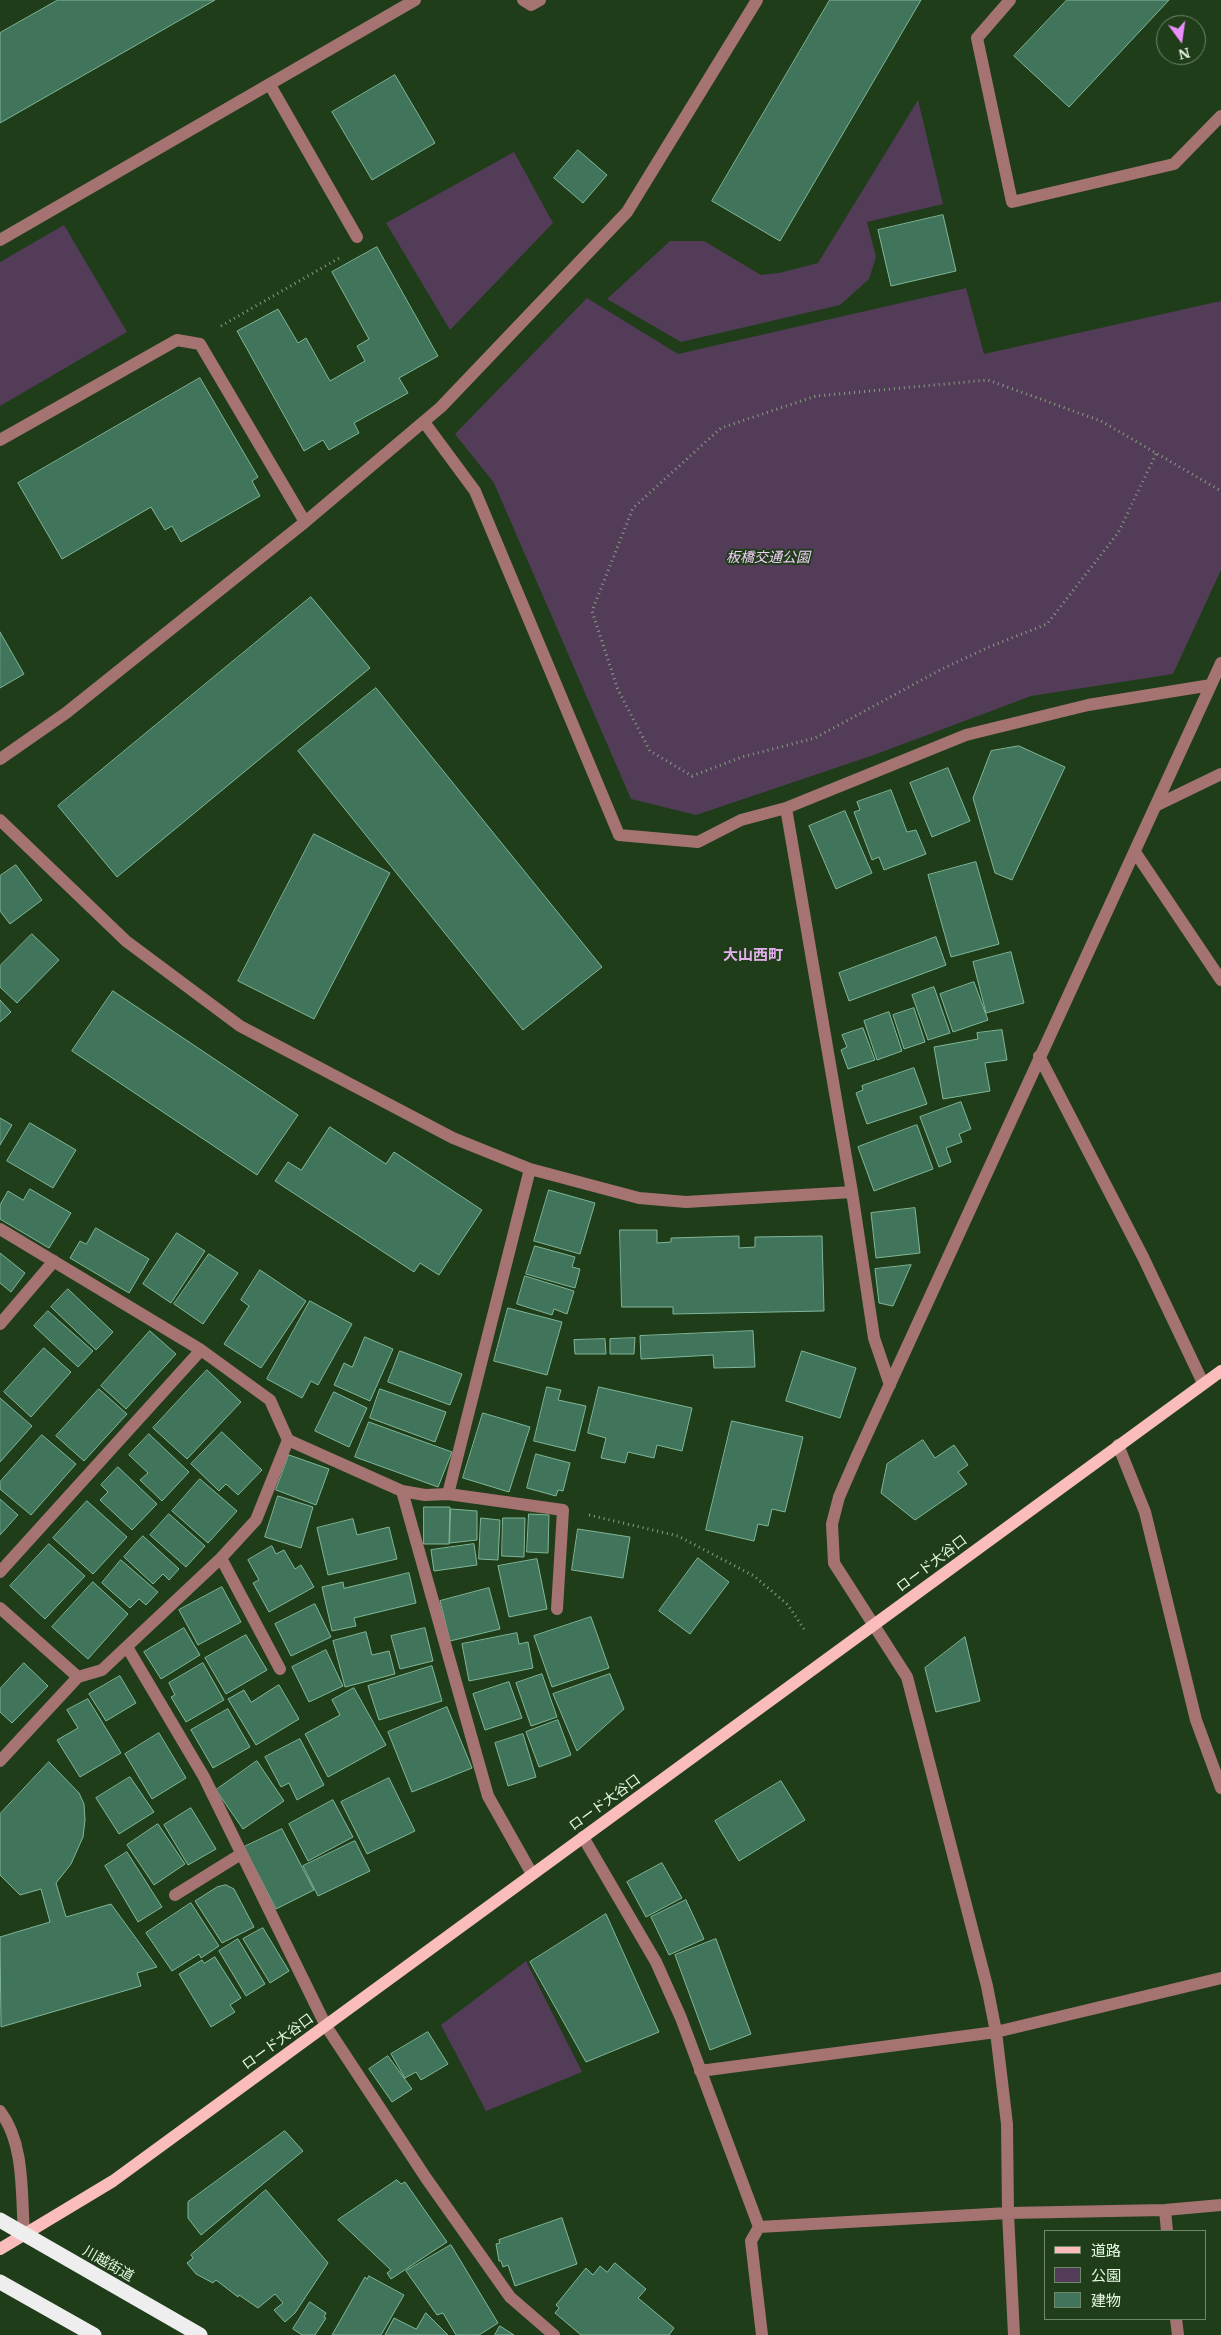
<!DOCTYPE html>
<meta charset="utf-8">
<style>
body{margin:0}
#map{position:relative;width:1221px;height:2335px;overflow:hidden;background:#1f3d19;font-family:Merriweather,"Noto Sans JP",serif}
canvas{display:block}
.legend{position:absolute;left:1044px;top:2230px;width:162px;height:90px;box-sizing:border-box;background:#1f3d19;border:1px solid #6f886a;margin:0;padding:6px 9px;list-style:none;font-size:15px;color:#e7f9e3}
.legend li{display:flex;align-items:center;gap:10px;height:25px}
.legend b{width:25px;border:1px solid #6f886a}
.north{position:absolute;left:1156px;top:15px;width:50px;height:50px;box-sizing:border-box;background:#1f3d19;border:1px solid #6f886a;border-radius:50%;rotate:166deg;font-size:14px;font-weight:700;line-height:20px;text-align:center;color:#e7f9e3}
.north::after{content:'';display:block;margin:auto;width:18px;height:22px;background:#ea8dfd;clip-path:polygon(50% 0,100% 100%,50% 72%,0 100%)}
</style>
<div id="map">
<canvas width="1221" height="2335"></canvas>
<ul class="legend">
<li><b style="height:6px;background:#fbbdbb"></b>道路</li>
<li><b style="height:14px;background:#533c58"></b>公園</li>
<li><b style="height:14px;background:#41755b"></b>建物</li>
</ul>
<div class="north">N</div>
</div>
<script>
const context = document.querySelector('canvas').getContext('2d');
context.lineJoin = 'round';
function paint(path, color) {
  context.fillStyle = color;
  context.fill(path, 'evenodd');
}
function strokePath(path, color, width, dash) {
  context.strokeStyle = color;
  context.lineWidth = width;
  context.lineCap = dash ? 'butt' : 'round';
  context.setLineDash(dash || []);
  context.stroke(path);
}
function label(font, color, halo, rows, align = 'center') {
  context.font = font + ' Merriweather,"Noto Sans JP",serif';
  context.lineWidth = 4;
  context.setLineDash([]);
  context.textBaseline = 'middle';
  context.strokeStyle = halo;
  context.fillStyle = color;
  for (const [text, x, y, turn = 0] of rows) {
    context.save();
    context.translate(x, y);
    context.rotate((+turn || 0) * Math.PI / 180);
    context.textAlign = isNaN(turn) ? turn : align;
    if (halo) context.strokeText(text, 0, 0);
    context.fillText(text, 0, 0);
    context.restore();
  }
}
paint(new Path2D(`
 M 918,100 L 943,204 L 867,222 L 876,257 L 869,279 L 840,305 L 681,342 L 607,299 L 670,241 L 704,241 L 761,275 L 779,273 L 818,263 Z
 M 514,152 L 553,223 L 450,330 L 386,223 Z
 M 64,225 L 127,332 L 0,406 L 0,262 Z
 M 966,288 L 984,354 L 1221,301 L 1221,570 L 1173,674 L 1031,696 L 871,756 L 696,815 L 631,799 L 494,483 L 455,434 L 587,298 L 678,354 Z
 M 526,1961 L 582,2072 L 486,2111 L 441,2025 Z`), '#533c58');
const building = new Path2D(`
 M 58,0 L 215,0 L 0,123 L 0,33 Z
 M 830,0 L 921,0 L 780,241 L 712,201 Z
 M 1067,0 L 1169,0 L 1069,107 L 1014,56 Z
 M 395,75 L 435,143 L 372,180 L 332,112 Z
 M 578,150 L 607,175 L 583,203 L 554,178 Z
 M 943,215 L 956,271 L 891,286 L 878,230 Z
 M 377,247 L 438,356 L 399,378 L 408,393 L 354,423 L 359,433 L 329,450 L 323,440 L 304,451 L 237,331 L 278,309 L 298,343 L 306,338 L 330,381 L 365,361 L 357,346 L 369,339 L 332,272 Z
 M 200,378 L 258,477 L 252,481 L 260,496 L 181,542 L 172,526 L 165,530 L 151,507 L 62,559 L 18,483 Z
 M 311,597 L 370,668 L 117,877 L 58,806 Z
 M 0,632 L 24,674 L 0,688 Z
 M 376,688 L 602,967 L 523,1030 L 298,751 Z
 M 1019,746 L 1065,767 L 1012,880 L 995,873 L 973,798 L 991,751 Z
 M 948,768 L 970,821 L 932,837 L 910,783 Z
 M 891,790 L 907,832 L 916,830 L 926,854 L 884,870 L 879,857 L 872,860 L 854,812 L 860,810 L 857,802 Z
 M 845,811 L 872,873 L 836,889 L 809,826 Z
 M 314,834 L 390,873 L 314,1019 L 238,981 Z
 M 976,862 L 999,944 L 951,957 L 928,875 Z
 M 16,865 L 42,900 L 10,924 L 0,911 L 0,876 Z
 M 32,934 L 59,960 L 17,1003 L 0,987 L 0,966 Z
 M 936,937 L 946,965 L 849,1001 L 839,973 Z
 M 1011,952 L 1024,1003 L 986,1013 L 973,962 Z
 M 974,982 L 988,1020 L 953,1032 L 940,994 Z
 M 934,987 L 950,1033 L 928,1040 L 912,995 Z
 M 113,991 L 298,1115 L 257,1175 L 72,1051 Z
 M 0,1000 L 11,1012 L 0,1022 Z
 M 914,1008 L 925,1042 L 904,1049 L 893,1015 Z
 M 889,1012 L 902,1051 L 877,1060 L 864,1021 Z
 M 863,1028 L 875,1060 L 848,1069 L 841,1050 L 847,1047 L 842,1035 Z
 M 1002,1030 L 1007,1060 L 985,1063 L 990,1091 L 943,1099 L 934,1047 L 978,1039 L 977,1033 Z
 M 914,1068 L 927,1104 L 867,1124 L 856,1093 L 863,1090 L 862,1086 Z
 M 961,1102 L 971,1129 L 959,1134 L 962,1142 L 946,1148 L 951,1162 L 939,1167 L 920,1117 Z
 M 0,1118 L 12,1125 L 0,1145 Z
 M 30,1123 L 76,1150 L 53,1188 L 7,1161 Z
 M 917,1125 L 933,1169 L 874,1191 L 858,1147 Z
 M 330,1127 L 386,1164 L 394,1152 L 482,1210 L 439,1275 L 420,1263 L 414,1272 L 275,1181 L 288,1162 L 301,1170 Z
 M 30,1189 L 71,1213 L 49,1248 L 0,1219 L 0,1205 L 8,1191 L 23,1200 Z
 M 549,1190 L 595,1203 L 580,1254 L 534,1241 Z
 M 915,1208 L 920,1253 L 876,1258 L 871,1213 Z
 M 96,1228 L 149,1259 L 129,1293 L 70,1258 L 80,1241 L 86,1244 Z
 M 620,1230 L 657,1230 L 657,1243 L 671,1242 L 671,1238 L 739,1236 L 739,1248 L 755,1247 L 755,1237 L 822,1236 L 824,1311 L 673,1314 L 673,1307 L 622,1307 Z
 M 177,1233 L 205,1251 L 171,1303 L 143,1284 Z
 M 535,1246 L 575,1257 L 572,1267 L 580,1269 L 575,1288 L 526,1274 Z
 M 0,1253 L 25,1273 L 11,1292 L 0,1283 Z
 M 209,1254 L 238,1273 L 203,1324 L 174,1304 Z
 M 911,1265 L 893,1306 L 879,1303 L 875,1269 Z
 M 260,1270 L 306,1301 L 261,1368 L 224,1344 L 249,1306 L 241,1300 Z
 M 525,1276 L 574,1291 L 567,1314 L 554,1309 L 552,1315 L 517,1304 Z
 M 68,1289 L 113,1332 L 96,1350 L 51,1307 Z
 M 310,1301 L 352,1324 L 318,1385 L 311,1381 L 302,1398 L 267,1379 Z
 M 508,1308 L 562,1322 L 547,1375 L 494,1361 Z
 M 48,1311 L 93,1351 L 78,1367 L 34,1326 Z
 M 150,1331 L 176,1354 L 126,1409 L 101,1386 Z
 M 753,1331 L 755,1367 L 714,1368 L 713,1355 L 641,1359 L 640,1336 Z
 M 365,1337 L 393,1349 L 370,1401 L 334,1385 L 344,1363 L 352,1367 Z
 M 635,1338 L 634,1354 L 610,1354 L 610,1339 Z
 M 605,1339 L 606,1354 L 575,1354 L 574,1340 Z
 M 44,1348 L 71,1372 L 31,1417 L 4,1392 Z
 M 400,1351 L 462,1374 L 450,1405 L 388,1382 Z
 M 802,1351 L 856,1368 L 840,1418 L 786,1401 Z
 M 207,1370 L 241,1402 L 187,1459 L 153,1428 Z
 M 547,1387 L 561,1390 L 558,1400 L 586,1406 L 575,1451 L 534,1441 Z
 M 599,1387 L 692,1408 L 682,1451 L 657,1445 L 654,1458 L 628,1452 L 625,1463 L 601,1458 L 606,1438 L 588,1433 Z
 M 99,1389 L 127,1414 L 84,1461 L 56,1436 Z
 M 380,1389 L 446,1412 L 435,1442 L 370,1418 Z
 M 334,1392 L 367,1408 L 349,1447 L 315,1431 Z
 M 0,1398 L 32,1426 L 0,1462 Z
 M 483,1413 L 530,1427 L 509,1492 L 463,1478 Z
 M 732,1421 L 803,1437 L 785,1512 L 772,1509 L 768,1526 L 758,1524 L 754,1541 L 706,1530 Z
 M 369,1422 L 452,1452 L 438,1487 L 355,1457 Z
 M 222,1432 L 262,1470 L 238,1495 L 226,1484 L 219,1491 L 191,1464 Z
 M 149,1434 L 189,1472 L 162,1501 L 140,1480 L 148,1473 L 129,1455 Z
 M 42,1435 L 76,1464 L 31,1515 L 0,1489 L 0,1482 Z
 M 923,1440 L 935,1458 L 954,1445 L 968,1465 L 958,1472 L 967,1484 L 915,1520 L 881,1493 L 887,1464 Z
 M 536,1454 L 570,1463 L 563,1491 L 558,1490 L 556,1496 L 527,1488 Z
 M 289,1455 L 329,1469 L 316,1505 L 276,1490 Z
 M 118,1467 L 157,1504 L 132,1530 L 100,1500 L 108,1492 L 101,1485 Z
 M 200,1479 L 237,1511 L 208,1543 L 172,1511 Z
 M 278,1496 L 313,1507 L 301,1548 L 265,1537 Z
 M 0,1499 L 18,1515 L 0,1535 Z
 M 87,1501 L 127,1537 L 93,1574 L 53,1538 Z
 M 424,1507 L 450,1507 L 449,1544 L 424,1544 Z
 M 451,1509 L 477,1511 L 477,1540 L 450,1543 Z
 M 169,1514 L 205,1546 L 186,1567 L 150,1535 Z
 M 529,1514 L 549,1515 L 548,1553 L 527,1552 Z
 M 481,1518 L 500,1520 L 498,1560 L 479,1559 Z
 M 503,1518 L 525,1518 L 524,1557 L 502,1556 Z
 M 353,1519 L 357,1535 L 389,1527 L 397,1559 L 328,1575 L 317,1528 Z
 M 578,1529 L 630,1537 L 623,1578 L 572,1570 Z
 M 143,1536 L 179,1569 L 169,1580 L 163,1574 L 153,1584 L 124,1557 Z
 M 49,1544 L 85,1576 L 45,1619 L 10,1586 Z
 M 474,1544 L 477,1565 L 434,1571 L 431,1550 Z
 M 272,1546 L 276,1554 L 284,1550 L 295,1569 L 301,1565 L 314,1587 L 269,1612 L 253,1583 L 259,1580 L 248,1560 Z
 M 698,1558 L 729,1582 L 690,1634 L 659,1611 Z
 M 537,1559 L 547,1609 L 509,1617 L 498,1566 Z
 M 121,1560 L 158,1592 L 146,1605 L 139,1599 L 130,1608 L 102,1583 Z
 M 409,1573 L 416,1603 L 354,1618 L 356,1626 L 332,1631 L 322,1587 L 343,1582 L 344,1588 Z
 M 93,1582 L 128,1614 L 88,1659 L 52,1627 Z
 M 222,1587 L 241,1622 L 198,1645 L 179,1610 Z
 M 489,1588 L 500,1629 L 450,1641 L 440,1601 Z
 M 315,1604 L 331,1637 L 291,1656 L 275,1624 Z
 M 591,1617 L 609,1668 L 552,1687 L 534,1636 Z
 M 184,1628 L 200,1655 L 161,1679 L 144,1652 Z
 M 425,1628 L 433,1661 L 400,1669 L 391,1636 Z
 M 366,1632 L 372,1655 L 389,1651 L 395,1674 L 345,1687 L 333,1641 Z
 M 517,1633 L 519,1644 L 528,1642 L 533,1668 L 469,1681 L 462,1644 Z
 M 246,1635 L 267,1670 L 226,1694 L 205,1658 Z
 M 965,1637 L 980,1701 L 936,1712 L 925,1668 Z
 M 326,1650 L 343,1686 L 309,1702 L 292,1667 Z
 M 24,1663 L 48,1686 L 12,1723 L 0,1712 L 0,1689 Z
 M 203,1663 L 224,1700 L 186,1722 L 171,1697 L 175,1695 L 169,1683 Z
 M 432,1666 L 442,1701 L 379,1720 L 368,1686 Z
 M 542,1674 L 557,1717 L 531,1726 L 516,1683 Z
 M 610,1674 L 624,1709 L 577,1751 L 553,1694 Z
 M 120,1676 L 136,1703 L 106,1721 L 89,1694 Z
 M 509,1682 L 522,1718 L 485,1730 L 473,1694 Z
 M 279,1685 L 299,1719 L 256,1745 L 228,1699 L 244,1690 L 251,1702 Z
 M 354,1688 L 386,1745 L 328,1777 L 305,1734 L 340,1715 L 332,1700 Z
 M 88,1699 L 121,1753 L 80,1777 L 57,1740 L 78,1728 L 67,1710 Z
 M 447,1707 L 472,1768 L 412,1792 L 388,1732 Z
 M 228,1709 L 250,1747 L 213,1768 L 191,1730 Z
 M 558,1720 L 571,1755 L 539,1767 L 526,1732 Z
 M 159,1733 L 186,1778 L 152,1799 L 125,1754 Z
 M 523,1734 L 536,1777 L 508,1786 L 495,1743 Z
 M 300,1739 L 324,1785 L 297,1800 L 289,1783 L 281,1787 L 265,1757 Z
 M 257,1761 L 284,1801 L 243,1829 L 216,1790 Z
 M 49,1762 L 79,1793 L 84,1804 L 85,1820 L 83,1837 L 71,1864 L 56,1883 L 66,1917 L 111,1904 L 157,1967 L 137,1973 L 141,1986 L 1,2027 L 0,1937 L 50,1922 L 41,1889 L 20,1895 L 0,1875 L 0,1814 Z
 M 130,1777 L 154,1812 L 119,1834 L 96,1798 Z
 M 389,1778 L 415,1831 L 367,1854 L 341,1802 Z
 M 781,1781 L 805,1820 L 739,1861 L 715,1821 Z
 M 333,1800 L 353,1837 L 308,1861 L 289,1824 Z
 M 191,1808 L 216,1849 L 188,1865 L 164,1825 Z
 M 158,1824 L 185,1864 L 154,1885 L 127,1845 Z
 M 282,1829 L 314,1890 L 276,1909 L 244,1847 Z
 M 355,1841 L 370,1871 L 318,1896 L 303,1866 Z
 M 127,1852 L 162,1907 L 138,1922 L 105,1866 Z
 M 662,1863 L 682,1898 L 646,1917 L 627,1882 Z
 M 226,1885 L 234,1889 L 254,1927 L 222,1943 L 195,1901 L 217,1887 Z
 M 686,1900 L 704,1939 L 669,1955 L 651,1917 Z
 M 191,1903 L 219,1946 L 201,1958 L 199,1954 L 172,1971 L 146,1933 Z
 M 606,1914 L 659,2032 L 586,2062 L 530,1962 Z
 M 263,1928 L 289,1971 L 270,1983 L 243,1939 Z
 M 238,1939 L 265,1984 L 246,1996 L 219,1951 Z
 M 716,1939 L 751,2034 L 710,2050 L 675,1955 Z
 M 215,1957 L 241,1998 L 230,2005 L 235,2012 L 211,2027 L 179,1974 L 202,1960 L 204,1963 Z
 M 428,2032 L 448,2064 L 421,2080 L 416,2072 L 405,2078 L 391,2054 Z
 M 388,2056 L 412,2089 L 392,2102 L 369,2069 Z
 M 285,2131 L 303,2151 L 201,2235 L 188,2218 L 188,2202 Z
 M 397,2180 L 401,2184 L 405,2182 L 447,2242 L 391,2279 L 387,2273 L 391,2270 L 338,2220 Z
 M 266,2190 L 328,2263 L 295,2313 L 285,2322 L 274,2310 L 283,2303 L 275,2294 L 258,2308 L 239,2295 L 238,2297 L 216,2280 L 213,2283 L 196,2274 L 187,2263 L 193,2258 L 191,2255 Z
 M 562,2218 L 577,2264 L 515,2286 L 508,2265 L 503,2267 L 501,2261 L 499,2261 L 496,2244 L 500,2243 L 499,2240 Z
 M 451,2245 L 498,2323 L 479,2335 L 456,2335 L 443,2313 L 437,2315 L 406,2271 Z
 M 615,2263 L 646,2289 L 638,2298 L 674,2328 L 669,2335 L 581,2335 L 555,2313 L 559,2308 L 556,2305 L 586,2268 L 593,2275 L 600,2266 L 607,2272 Z
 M 369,2276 L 404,2295 L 381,2335 L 332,2335 L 365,2277 L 367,2279 Z
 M 310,2302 L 326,2313 L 324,2317 L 326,2318 L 315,2335 L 302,2335 L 293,2329 Z
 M 426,2313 L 448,2335 L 385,2335 L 394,2318 L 416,2329 Z
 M 500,2326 L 514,2335 L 495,2335 Z`);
paint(building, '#41755b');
strokePath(building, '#80b699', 1);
strokePath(new Path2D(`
 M 221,326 L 341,257
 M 1156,454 L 1118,533 L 1047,624 L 989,647 L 940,670 L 815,738 L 742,757 L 692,776 L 650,751 L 618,690 L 592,611 L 633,508 L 721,428 L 816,396 L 988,380 L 1101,421 L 1221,491
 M 589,1515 L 678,1536 L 754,1576 L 788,1605 L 804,1629`), '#879f83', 3, [1, 4]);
strokePath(new Path2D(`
 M 523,0 L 531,5 L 540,0
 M 1010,0 L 977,38 L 1012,202 L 1174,164 L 1221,116
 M 270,85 L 357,237
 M 0,240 L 415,0
 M 424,422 L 475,491 L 619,835 L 698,842 L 741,820 L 786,808 L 966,735 L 1088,705 L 1211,685
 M 0,440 L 177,340 L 200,344 L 305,522
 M 0,759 L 66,713 L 305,522 L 441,407 L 627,212 L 757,0
 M 1157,805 L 1221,774
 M 786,808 L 852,1192 L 874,1338 L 890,1385
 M 0,820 L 126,941 L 240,1026 L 453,1138 L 530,1169 L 639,1198 L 686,1202 L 852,1192
 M 1135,852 L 1221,980
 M 1039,1056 L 1143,1257 L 1203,1383
 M 0,1229 L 201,1350 L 270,1400 L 288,1440 L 402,1491 L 425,1495 L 448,1494 L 563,1510 L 557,1609
 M 0,1324 L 54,1261
 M 1118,1445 L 1145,1512 L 1196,1720 L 1221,1788
 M 402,1491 L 488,1796 L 532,1874
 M 448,1494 L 530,1169
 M 221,1558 L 280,1669
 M 0,1572 L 201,1350
 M 0,1608 L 78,1677
 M 127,1647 L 204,1777 L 326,2026 L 426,2178 L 510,2297 L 554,2335
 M 0,1761 L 78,1677 L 102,1670 L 221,1558 L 256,1520 L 288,1440
 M 583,1837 L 656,1962 L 681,2018 L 759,2227 L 1008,2213 L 1165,2210 L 1221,2205
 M 175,1895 L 241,1854
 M 700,2071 L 996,2032 L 1221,1978
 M 0,2111 C 25,2144 21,2193 24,2233
 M 1165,2210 L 1167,2231
 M 759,2227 L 751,2241 L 762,2335
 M 1176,2319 L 1178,2335
 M 1014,2335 L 1008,2213 L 1007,2124 L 996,2032 L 987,1986 L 907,1677 L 834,1563 L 832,1524 L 839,1497 L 856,1458 L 1221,663`), '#a57372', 12);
strokePath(new Path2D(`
 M 0,2249 L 113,2181 L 1221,1371`), '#fbbdbb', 12);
strokePath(new Path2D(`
 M 0,2220 L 200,2335
 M 0,2282 L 94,2335`), '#eee', 15);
label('italic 14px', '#f2cff9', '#1f3d19', [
 ["板橋交通公園",768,558]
]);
label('14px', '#e7f9e3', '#1f3d19', [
 ["ロード大谷口",932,1564,-37],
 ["ロード大谷口",605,1803,-36],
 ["ロード大谷口",278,2042,-36],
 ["川越街道",108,2264,30]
]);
label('bold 15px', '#e3b0ee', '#1f3d19', [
 ["大山西町",753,956]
]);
</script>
